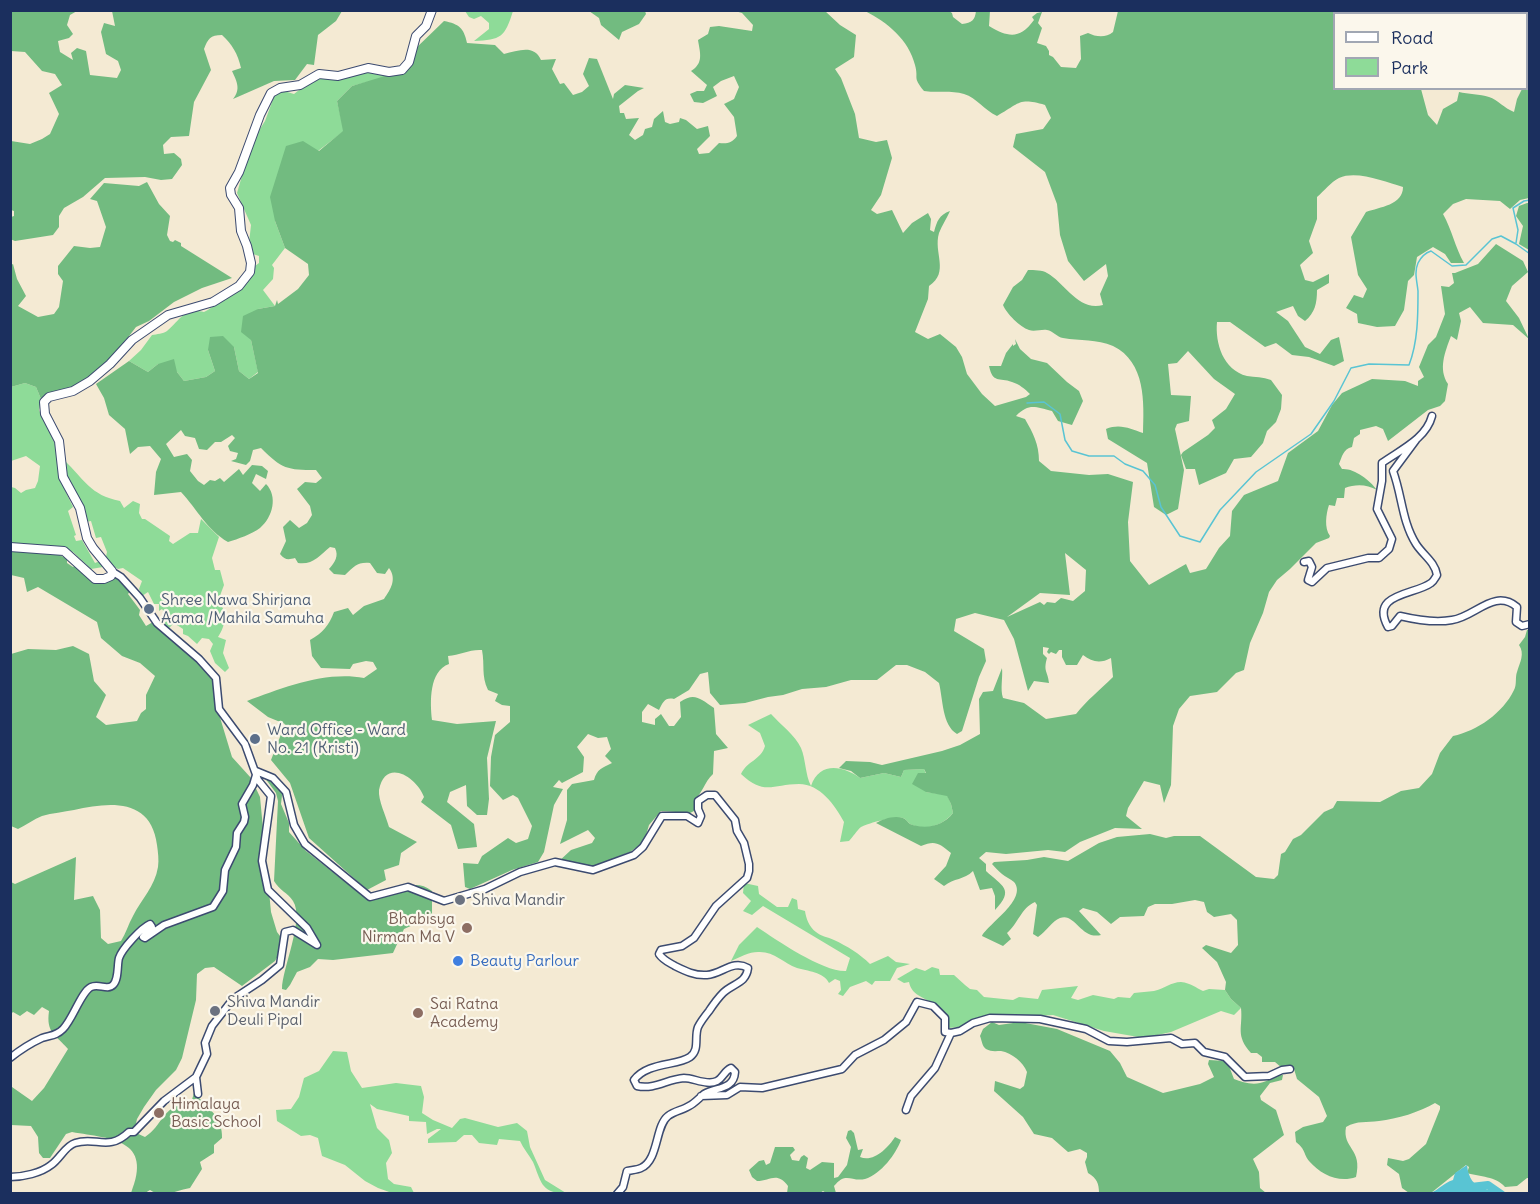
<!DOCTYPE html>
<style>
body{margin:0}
#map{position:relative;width:1540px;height:1204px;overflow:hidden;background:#f4ead3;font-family:Delius,sans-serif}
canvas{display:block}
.frame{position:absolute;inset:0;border:12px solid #1b2f5e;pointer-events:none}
.legend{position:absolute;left:1333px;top:12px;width:195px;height:78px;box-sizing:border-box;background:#fbf7ec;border:2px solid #a1a7b3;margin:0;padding:8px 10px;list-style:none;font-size:18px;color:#1b2f5e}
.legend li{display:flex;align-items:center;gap:12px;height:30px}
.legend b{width:30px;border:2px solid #a1a7b3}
</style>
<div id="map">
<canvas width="1540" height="1204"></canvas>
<div class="frame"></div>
<ul class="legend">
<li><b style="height:8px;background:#fff"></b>Road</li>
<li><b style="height:16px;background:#8edb98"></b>Park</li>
</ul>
</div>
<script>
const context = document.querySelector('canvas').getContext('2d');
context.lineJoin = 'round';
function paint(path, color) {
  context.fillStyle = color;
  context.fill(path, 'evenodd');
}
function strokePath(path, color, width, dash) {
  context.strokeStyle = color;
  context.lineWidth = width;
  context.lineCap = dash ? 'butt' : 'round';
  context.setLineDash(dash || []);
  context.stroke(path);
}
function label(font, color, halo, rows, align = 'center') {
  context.font = font + ' Delius,sans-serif';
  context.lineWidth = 4.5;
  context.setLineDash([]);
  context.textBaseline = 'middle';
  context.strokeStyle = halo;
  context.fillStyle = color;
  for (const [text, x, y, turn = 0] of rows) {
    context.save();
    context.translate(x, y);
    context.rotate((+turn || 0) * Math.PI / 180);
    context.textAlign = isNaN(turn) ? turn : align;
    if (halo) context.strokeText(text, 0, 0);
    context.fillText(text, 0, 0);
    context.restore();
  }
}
paint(new Path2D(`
 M 465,11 L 513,11 C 505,37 501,40 474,41 L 489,29 L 489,23 L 481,16 L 474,19 L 469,17 Z
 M 371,69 L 386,77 L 352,86 L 337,101 L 344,131 L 318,151 L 275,221 L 285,248 L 272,265 L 274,268 L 273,279 L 263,290 L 275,306 L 258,309 L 251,340 L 258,372 L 249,379 L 239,371 L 234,347 L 208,350 L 215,371 L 206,377 L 184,381 L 177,372 L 158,364 L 148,372 L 129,361 L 141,350 L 152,335 C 157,334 163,334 167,331 C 180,320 184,307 204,312 C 228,300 237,278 259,263 L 259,256 L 253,254 L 249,243 L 251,225 L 237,193 L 248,155 L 258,132 L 265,121 L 275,94 L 284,91 L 294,94 L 318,75 Z
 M 25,383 L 36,387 L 41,399 L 39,410 L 55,444 L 58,456 L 59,478 L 73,507 L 68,511 L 76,535 L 74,536 L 76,541 L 82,540 L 95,563 L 100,561 L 103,567 L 91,569 L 73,552 L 58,546 L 11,543 L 11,487 L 15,488 L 21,493 L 26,490 L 35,488 L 38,481 L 40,466 L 26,456 L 11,461 L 11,387 Z
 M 64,460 C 85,480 90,495 120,501 L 124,508 L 133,501 L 140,504 L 139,513 L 142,519 L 145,519 L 170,536 L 169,541 L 173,544 L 190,533 L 198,533 L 201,519 L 219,537 L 212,558 L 215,570 L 220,570 L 224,585 L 218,601 C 228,612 226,625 218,637 L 226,640 L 223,653 L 229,668 L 225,672 L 215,663 L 210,651 L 213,644 L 209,639 L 202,638 L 197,644 L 188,636 L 183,634 L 183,629 L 174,623 L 168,629 L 164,624 L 168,618 L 162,609 L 159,611 L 159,604 L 154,604 L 148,592 L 142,596 L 139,589 L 142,581 L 123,568 L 118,569 L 105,561 L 107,552 L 101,537 L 96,538 L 91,521 L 86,522 L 70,488 Z
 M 771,714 C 781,725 795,735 801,748 C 806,760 805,774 811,786 C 819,762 842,765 860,778 L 884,773 L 901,777 L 904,770 L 924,769 L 926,774 L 926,792 L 947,795 L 951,804 L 953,813 C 942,826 926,831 910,824 C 907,822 906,819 903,818 C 896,816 867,823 861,827 C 857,830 853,837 849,841 L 840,842 L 844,822 C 835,805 820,784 799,784 C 773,784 764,796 741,774 C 747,761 761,760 765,746 L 760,733 L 748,725 Z
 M 744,883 L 758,886 L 759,894 L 777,907 L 788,907 L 792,898 L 797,900 L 798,909 L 805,911 C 806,918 809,927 816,932 C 820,936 828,937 834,940 C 847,946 860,954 870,964 L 888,956 L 896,962 L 910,964 L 897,968 L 890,981 L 875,981 L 872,985 L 866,981 L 850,987 L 843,996 L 838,994 L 841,990 L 840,981 L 835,979 L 829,983 C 824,972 807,971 797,968 C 783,963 774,951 758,952 C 749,952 740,957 731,961 L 739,945 L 757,927 C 778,941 823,972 846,971 L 850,958 L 763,906 L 752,915 L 743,911 L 751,901 L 743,893 Z
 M 932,967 L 939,969 L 940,975 L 954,975 L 965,985 L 970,989 L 977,990 L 984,997 L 1013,1000 L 1019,997 L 1038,999 L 1042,990 L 1078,986 L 1071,998 L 1078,1000 L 1093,995 L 1114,999 L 1118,997 L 1130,998 L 1134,993 C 1140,992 1148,992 1154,991 C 1164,989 1171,982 1181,982 C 1191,983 1196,988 1203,991 L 1209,989 L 1225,990 L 1231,999 L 1241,1008 L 1234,1015 L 1221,1011 L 1171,1032 L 1144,1038 L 1104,1031 L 1053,1015 L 973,1020 L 961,1027 L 948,1028 L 947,1018 C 943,1013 938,1008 933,1004 C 923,996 912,996 909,982 L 904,983 L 897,979 L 916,968 L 925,971 Z
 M 333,1051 L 347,1052 L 351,1071 L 362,1088 L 396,1083 L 421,1086 L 424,1097 L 422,1113 L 433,1120 L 452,1128 L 460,1119 L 465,1118 L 498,1127 L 517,1123 L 527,1131 L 530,1147 L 545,1180 L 566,1193 C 541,1194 541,1181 533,1162 C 529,1155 523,1148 520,1141 L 499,1139 L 497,1145 L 479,1143 L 472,1135 L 464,1135 L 456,1142 L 428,1143 L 428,1139 L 441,1129 L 437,1129 L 427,1134 L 426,1122 L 409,1121 L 409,1116 L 377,1109 L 370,1104 L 377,1128 L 389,1140 L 392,1153 L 386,1163 L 388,1179 L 394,1184 L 411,1187 L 414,1193 L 392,1193 L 378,1188 L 365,1181 L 345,1165 L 322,1156 L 318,1138 L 310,1135 L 301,1136 L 277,1121 L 276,1110 L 291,1109 L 299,1097 L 304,1078 L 319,1071 Z`), '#8edb98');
paint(new Path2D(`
 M 11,10 L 77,11 L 70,15 L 67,25 L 73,34 L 69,38 L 58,41 L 60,52 L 73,60 L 71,53 L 77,48 L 86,51 L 90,75 L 117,78 L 121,70 L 118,61 L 106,54 L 101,32 L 104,23 L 115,26 L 112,11 L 342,11 L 336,21 L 318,35 L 314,65 L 307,64 L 295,80 L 274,81 L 233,99 C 241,89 237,82 232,71 L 241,68 C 238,54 232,44 222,35 C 210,35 208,39 204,49 L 211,70 L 194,102 L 189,136 L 171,137 L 163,145 L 164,154 L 174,153 L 181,159 L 182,165 L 172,179 L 161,180 L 145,177 L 105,178 L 83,197 L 64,208 L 59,216 L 59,227 L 53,235 L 15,241 L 10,239 L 11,217 L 14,216 L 14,211 L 11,210 L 11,141 L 30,144 L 42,139 L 50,134 L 59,114 L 49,93 L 62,85 L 55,74 L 42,71 L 25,52 L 11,51 Z
 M 589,11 L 645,11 L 646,14 L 639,24 L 622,32 L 619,40 L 601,25 L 599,18 Z
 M 735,11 L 825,11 L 840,25 L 856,35 L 854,57 L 835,69 L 841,78 L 855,114 L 859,138 L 876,142 L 887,140 L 892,158 L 881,195 L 871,210 L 877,214 L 892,210 L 903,233 L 912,223 L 928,213 L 931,219 L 930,230 L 934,232 C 937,221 939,215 950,211 C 947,218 942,225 939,233 C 933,253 950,272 929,286 L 928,299 L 915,332 L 928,339 L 940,334 L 956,347 L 962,357 L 967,374 L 982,394 L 995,406 L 1026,397 L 1030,394 C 1025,389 1019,384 1012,382 C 999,377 993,384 989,366 L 1001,366 L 1006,353 L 1013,344 L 1013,346 L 1016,344 L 1015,339 L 1020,349 L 1031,359 L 1047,363 L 1067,382 L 1079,391 L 1083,401 L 1072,425 L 1058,421 L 1052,411 C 1035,407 1029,403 1016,416 L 1025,419 C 1033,433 1039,444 1039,461 L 1051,471 L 1089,475 L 1108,474 L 1133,482 L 1128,522 L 1130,561 L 1149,585 L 1186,564 L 1190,573 L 1206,569 L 1219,548 L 1230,536 L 1232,511 L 1244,495 L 1278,481 L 1288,453 L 1318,431 L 1332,405 L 1342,393 L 1372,379 L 1405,381 L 1418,386 L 1418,381 L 1424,377 L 1419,367 L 1428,345 L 1436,337 L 1445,314 L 1441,286 L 1449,287 L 1454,283 L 1452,273 L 1455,273 L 1478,264 L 1496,244 L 1523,261 L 1528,272 L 1512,286 L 1506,301 L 1519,318 L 1529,339 L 1513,325 L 1483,323 L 1470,307 L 1459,313 L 1461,321 L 1457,340 L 1451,336 C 1445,352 1438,369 1448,384 L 1445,401 L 1440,406 L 1428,410 L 1388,441 L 1383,429 L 1376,426 L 1360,430 L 1360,434 L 1354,438 L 1352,447 C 1343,449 1342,457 1339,464 L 1342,469 C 1354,468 1370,480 1377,490 C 1367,484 1355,484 1345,488 L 1344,498 L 1337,498 L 1335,506 L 1329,505 C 1326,514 1324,528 1330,536 L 1329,538 L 1316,543 L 1290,569 L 1277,580 L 1269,592 L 1263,613 L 1250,643 L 1244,670 L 1236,673 L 1217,692 L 1190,696 L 1179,709 L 1173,726 L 1171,785 L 1164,803 L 1160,785 L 1144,781 L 1128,808 L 1126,816 L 1142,829 L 1115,828 L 1080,842 L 1065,852 L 1048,850 L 1006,854 L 986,852 L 979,858 L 986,864 L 986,871 C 1002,886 1015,889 995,910 L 995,896 L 992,888 L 980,890 L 973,871 C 964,880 954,878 944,886 L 934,879 L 946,866 L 951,853 C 939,843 935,840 921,846 L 876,823 C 883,819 894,815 903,818 C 906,819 908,823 910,824 C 926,830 943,826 953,813 L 951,804 L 947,796 L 926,792 L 912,784 L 918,773 L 926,773 L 924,769 L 904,770 L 901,777 L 884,773 L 860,778 L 851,771 L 839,768 L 846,761 L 870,762 L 882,765 L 942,751 L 960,745 L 980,734 L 979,699 L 983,692 L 993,691 L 1002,668 C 1003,678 1000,689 1003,698 L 1024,703 L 1046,719 L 1076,714 C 1087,700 1100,690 1113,677 L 1111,658 C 1100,664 1092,662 1083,655 L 1077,665 L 1066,665 L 1062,657 L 1062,650 L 1059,650 L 1056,654 L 1051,652 L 1049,654 L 1047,652 L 1049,648 L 1043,647 L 1043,654 L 1047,658 C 1043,672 1048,671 1049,683 L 1034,681 L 1028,691 L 1014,639 L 1004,620 L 975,613 L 956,619 L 954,631 L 984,649 L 986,661 L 979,677 L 962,731 L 957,734 C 942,725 943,699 939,683 L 925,672 L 907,665 L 896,665 L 877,680 L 851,680 L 826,687 L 802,689 L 783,695 L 768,697 L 745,703 L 720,705 L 710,693 L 708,672 L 700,674 L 689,690 L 674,699 C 665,697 663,702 659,710 L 648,704 L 642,712 L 642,722 L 655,725 L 655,719 L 661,714 L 669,726 L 674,726 L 681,717 L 680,702 C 695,692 700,699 714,708 L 716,734 L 728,748 L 714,751 L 713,774 C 704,782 703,793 694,800 L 694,811 L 690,813 L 661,811 L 649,825 L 644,842 L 630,852 L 586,869 L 557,863 L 571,850 L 592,843 L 595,838 L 588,830 L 560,844 L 567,820 L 567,790 L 572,784 L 594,780 C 597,769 602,768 612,763 L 605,756 L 611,749 L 607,737 L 598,738 L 588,734 L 577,747 L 584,757 L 583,772 L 562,783 L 559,780 L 553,787 L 563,789 L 554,805 L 544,852 L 538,862 L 512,870 L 470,889 L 465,887 L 463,863 L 478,864 L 482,856 L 508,838 L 516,843 L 528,839 L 532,826 L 518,798 L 513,795 L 503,800 L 490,786 L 491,757 L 495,735 L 510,722 L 510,706 L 502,705 L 495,701 L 498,694 L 488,690 C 481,675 485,666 482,650 C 470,649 460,655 448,656 L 449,664 C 429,671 430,702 432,720 L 457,724 L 496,721 L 487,758 L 489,799 L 487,815 L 477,815 L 467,806 L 466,785 L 450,792 L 447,802 L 474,824 L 477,847 L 458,849 L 451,825 L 421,802 L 424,797 C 417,777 385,757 379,790 C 378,800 386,816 389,827 L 417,842 L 401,853 L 399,865 L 384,870 L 386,880 L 367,890 L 309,838 L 290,783 L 271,760 L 285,724 L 268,717 L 247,701 C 283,688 324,671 364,678 L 377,669 L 373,662 L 366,661 L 353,664 L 350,669 L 321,668 L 312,656 L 310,640 C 323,633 329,625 334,612 L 348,608 L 353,615 L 364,606 L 384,599 C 391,589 397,579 389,568 L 385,574 L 377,573 L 370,563 C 357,562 355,566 345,575 L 334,574 L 329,569 C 335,562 339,556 335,548 L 330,547 C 319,556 313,565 298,563 L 295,558 C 288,560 285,560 280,554 L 286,541 L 283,527 L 290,520 L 299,528 L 307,523 L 312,515 L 310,506 L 297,489 L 305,482 L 316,483 L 322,478 L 316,470 C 287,470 282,469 261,448 L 253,450 L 250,461 L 246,465 L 231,461 L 236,459 L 238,453 L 230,451 L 228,446 L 235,438 L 232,435 L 221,442 L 215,442 L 207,450 L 199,449 L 195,438 L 185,436 L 181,430 L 166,444 L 174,457 L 187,454 L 192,460 L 190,471 L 198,481 L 204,485 L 210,480 L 215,481 L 220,478 L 224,482 L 239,469 L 243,475 L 252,465 L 262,466 L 268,471 L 266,479 L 256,474 L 252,483 L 260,491 L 266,484 C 278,496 273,517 260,528 C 252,534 238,539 228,542 C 207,530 197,509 181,492 L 154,495 L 156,472 L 161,459 L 150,446 L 138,447 L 130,454 L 125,429 L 109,415 L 104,398 L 96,384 L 129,361 L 148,372 L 158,364 L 174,359 L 177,372 L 184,381 L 206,377 L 215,371 L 208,350 L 210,337 L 223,336 L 234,347 L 239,371 L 249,379 L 258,373 L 251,340 L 241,332 L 243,316 L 258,309 L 275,306 L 277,300 L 278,304 L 298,289 L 309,275 L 308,264 L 285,248 L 275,221 L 270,197 L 286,146 L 303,141 L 319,151 L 343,131 L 337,101 L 352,86 L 408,69 L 413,51 L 444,21 C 459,24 464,28 467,43 L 495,45 L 504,54 C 518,51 534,44 541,60 L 556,59 L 552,69 L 560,84 L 564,83 L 573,95 L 582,92 L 589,86 L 583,74 L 589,58 L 597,59 L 613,99 L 614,94 L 625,85 L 644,88 L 638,91 L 619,106 L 620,113 L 624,113 L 626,119 L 639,118 L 629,135 L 635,140 L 643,135 L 645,129 L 652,127 L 654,119 L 663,111 L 665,122 L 670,124 L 679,122 L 680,118 L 686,120 L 697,129 L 708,126 L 710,136 L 697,149 L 699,154 L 709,153 L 719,143 C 727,144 732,143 737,136 L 734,117 L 724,104 L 734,99 L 739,87 L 734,76 L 721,81 L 713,87 L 717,96 L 703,103 L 694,102 L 690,94 L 697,91 L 704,91 L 707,85 L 691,71 C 704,63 700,53 698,40 L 708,34 L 710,27 L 719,26 L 752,31 L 753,25 L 742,13 ZM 1065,553 L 1086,570 L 1085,591 L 1073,601 L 1061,598 L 1055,603 L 1047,602 L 1044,605 L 1040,602 L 1007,617 L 1040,593 L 1070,595 Z
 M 865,11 L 949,11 L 952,13 L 953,17 L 962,24 C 972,23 975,20 976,11 L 990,11 L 989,26 C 1009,38 1020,39 1034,20 L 1032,17 L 1037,13 L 1042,12 L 1038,23 L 1042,28 L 1037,43 L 1046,46 L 1049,51 L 1049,55 L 1053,57 L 1061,67 L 1076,68 L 1081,59 L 1080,36 L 1088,33 C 1096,37 1106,38 1113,32 L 1118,11 L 1523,11 L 1523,13 L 1334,14 L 1334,88 L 1421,89 L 1428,115 L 1437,125 L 1443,109 L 1457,101 L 1459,92 C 1468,94 1480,94 1489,97 C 1498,100 1504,108 1514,112 L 1517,99 L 1522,89 L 1526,88 L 1527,85 L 1529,83 L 1529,198 L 1520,200 L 1510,209 L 1500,201 L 1466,199 L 1453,204 L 1443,214 C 1452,230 1455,247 1464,263 L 1451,263 L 1445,254 L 1433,247 L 1417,257 L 1414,275 L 1408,281 L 1404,310 L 1395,326 L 1377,327 L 1358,323 L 1357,314 L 1346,308 L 1354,295 L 1363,298 L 1367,289 L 1358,275 L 1351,237 L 1366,212 C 1380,207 1403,205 1403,187 C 1385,182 1357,170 1339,178 C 1331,182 1324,191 1317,197 L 1317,219 L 1309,241 L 1313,253 L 1300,265 L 1305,280 L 1313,282 L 1329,274 L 1329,283 L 1317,290 C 1317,303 1315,313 1305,321 L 1298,316 L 1293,306 L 1276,312 L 1288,321 L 1305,347 L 1320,354 L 1331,340 L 1339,337 L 1344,361 L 1334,366 L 1309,357 L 1292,355 L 1276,343 L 1265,347 L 1230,322 L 1217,322 C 1215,343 1223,370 1247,376 C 1255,377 1263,377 1271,380 L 1282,395 L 1281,409 L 1276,422 L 1267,431 L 1263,443 L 1251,457 L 1234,459 L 1226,473 L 1199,485 L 1195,469 L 1186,469 L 1181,455 L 1183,452 L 1208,435 L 1215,428 L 1212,420 L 1226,409 L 1235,394 L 1214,379 L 1188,351 L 1177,363 L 1168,364 L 1171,395 L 1191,396 L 1189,421 L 1177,424 L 1175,429 L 1184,470 L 1178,509 L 1166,515 L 1154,507 L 1147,463 L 1108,439 L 1106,429 C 1120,423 1131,429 1143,433 C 1144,403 1146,362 1113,346 C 1097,339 1080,341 1063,338 C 1057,337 1053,331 1047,330 C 1042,329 1034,332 1029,330 C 1020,327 1006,313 1003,305 L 1013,287 L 1022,280 L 1028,270 C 1034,270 1043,270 1047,273 C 1065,283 1079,312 1103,305 L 1100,294 L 1108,276 L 1106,264 L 1084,281 L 1068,261 L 1060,235 L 1057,204 L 1045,172 L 1013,147 L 1016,134 L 1043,129 L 1051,118 L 1045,105 C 1018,97 1019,104 997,116 C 984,110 977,98 964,94 C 951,90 937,93 924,91 C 912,76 919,80 915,65 C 909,40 887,22 865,11 Z
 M 147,182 L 159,204 L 170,216 L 167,235 L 170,241 L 173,242 L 175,240 L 181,243 L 181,246 L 232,278 L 202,288 L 174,302 L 149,321 L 136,327 L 116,353 L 88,378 L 66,392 L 41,399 L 36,387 L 25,383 L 11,387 L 11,265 L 13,264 L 17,279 L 26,296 L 18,306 L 38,317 L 54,314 L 59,307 L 63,281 L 58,274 L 58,266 L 74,246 L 90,248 L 100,247 L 106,227 L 97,201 L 90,199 L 104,183 L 139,186 Z
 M 1527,203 L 1529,203 L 1529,250 L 1519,244 L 1523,226 L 1516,216 L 1519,206 Z
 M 11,548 L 56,553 L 67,559 L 67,563 L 73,567 L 77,564 L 97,581 L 114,574 L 131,590 L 128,594 L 140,610 L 139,615 L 146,626 L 153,622 L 206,669 L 215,685 L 215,701 L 232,757 L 251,778 L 260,797 L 271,912 L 277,932 L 280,936 L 281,951 L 275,961 L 242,986 L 214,967 L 205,968 L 197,974 L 196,1000 L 182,1058 L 176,1070 L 156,1090 L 144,1107 L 137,1119 L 134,1132 L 145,1137 C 164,1125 164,1101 190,1106 L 194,1093 C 208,1107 223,1118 222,1138 L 214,1145 L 214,1153 L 200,1162 L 202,1169 L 190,1188 C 177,1190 162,1199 150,1190 L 145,1193 L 131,1193 C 153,1139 112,1139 72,1132 L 66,1134 L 50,1158 L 43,1158 L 39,1153 L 38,1137 L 31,1126 L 11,1125 L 11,1089 L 12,1087 L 32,1101 L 44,1088 L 68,1049 C 55,1034 46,1033 49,1011 L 42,1007 L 34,1015 L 27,1011 L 20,1016 L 13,1012 L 11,1014 L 11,882 L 15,884 L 76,857 L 74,900 L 93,896 L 100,910 L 101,938 L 108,944 L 121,941 C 126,933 128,925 133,916 C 141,900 155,886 158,867 C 159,860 158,852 157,845 C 151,798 110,802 74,810 C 64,812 52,813 42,816 C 34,819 26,825 18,829 L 11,826 L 11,654 L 28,649 L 56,650 L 73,646 L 89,654 L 94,681 L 106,695 L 96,717 L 106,725 L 137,721 L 141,713 L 146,709 L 146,695 L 155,676 L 140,663 L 122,656 L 101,638 L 97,622 L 38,587 L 27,592 L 24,578 L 11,575 Z
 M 1527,630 L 1529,630 L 1530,1178 L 1527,1178 L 1517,1186 L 1505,1187 C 1496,1176 1480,1177 1467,1173 L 1469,1167 L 1466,1165 L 1431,1193 L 1409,1193 L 1402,1188 L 1399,1174 L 1387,1165 L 1388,1158 L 1403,1161 L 1409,1159 L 1426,1144 L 1440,1109 L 1440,1106 L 1435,1103 C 1420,1112 1397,1119 1379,1121 C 1366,1123 1358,1120 1346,1127 C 1342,1149 1363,1148 1356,1177 C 1339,1183 1321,1175 1309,1161 C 1303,1153 1306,1150 1296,1142 L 1295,1132 L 1303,1127 L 1323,1122 L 1327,1116 L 1319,1097 L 1297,1079 L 1294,1069 L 1282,1068 L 1275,1062 L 1262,1062 L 1262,1057 L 1257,1053 L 1251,1053 C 1235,1035 1243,1028 1241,1008 L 1231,999 L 1225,990 L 1226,982 L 1217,962 L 1202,948 L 1206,945 L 1231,953 L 1238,945 L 1237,920 L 1231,914 L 1214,917 L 1207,912 L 1204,902 L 1195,900 L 1172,904 L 1155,904 L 1148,907 L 1144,916 L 1120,917 L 1111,924 L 1097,912 L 1083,908 L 1079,911 L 1101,935 C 1081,940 1075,912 1060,918 C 1052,921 1046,932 1038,937 L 1033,934 L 1037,905 L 1035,902 C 1021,908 1018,924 1007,933 L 1011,939 L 1003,946 L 982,936 C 988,924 1028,899 1014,882 C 1011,879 1005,877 1002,874 C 998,871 995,867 992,864 L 994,862 L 1027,860 L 1044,857 L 1068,861 L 1099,843 L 1117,837 L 1150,834 L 1166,838 L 1174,836 L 1200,836 L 1256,877 L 1274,879 L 1278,875 L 1281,854 L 1285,852 L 1293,839 L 1301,835 L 1324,812 L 1333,808 L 1337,801 L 1380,802 L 1401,791 L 1419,788 L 1432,774 L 1440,753 L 1453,736 C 1477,731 1503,713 1514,690 C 1517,685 1515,677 1517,672 C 1520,662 1525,654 1519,645 L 1525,637 Z
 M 274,777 L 280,780 L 283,787 L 281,804 L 289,823 L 289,832 L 306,851 L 368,900 C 390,899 410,874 432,891 L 432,913 L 424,920 L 404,929 L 393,953 L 333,960 L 318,959 L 310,967 L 297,972 L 290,985 L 286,990 L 282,989 C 282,969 305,919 293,901 C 288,893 279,890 274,881 L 278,801 L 276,793 L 265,778 Z
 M 992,1022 L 999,1025 L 1020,1022 L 1057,1029 L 1110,1051 L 1120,1063 L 1127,1077 L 1163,1093 L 1200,1084 L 1214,1077 L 1208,1064 L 1209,1060 L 1225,1061 L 1229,1066 L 1234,1079 C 1242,1082 1251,1085 1260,1083 C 1268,1082 1274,1075 1283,1075 L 1282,1080 L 1270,1083 L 1260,1096 L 1261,1100 L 1276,1110 L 1284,1135 L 1253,1159 L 1259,1172 L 1260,1188 L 1266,1193 L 1099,1193 C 1099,1184 1097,1178 1088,1173 L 1085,1162 L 1087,1157 L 1087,1153 L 1080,1149 L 1068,1152 L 1052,1138 L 1034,1134 L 1023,1117 L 994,1091 L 995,1081 L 1020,1089 L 1024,1086 L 1027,1072 C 1023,1062 1012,1053 1001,1051 C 996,1051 991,1052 986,1049 C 982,1046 982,1041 980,1036 L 983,1029 Z
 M 851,1130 L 854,1133 L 858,1150 L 863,1149 L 860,1157 C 873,1163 888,1148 895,1137 L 901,1140 C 896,1154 881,1174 865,1179 C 851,1182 846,1171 834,1186 L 836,1193 L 826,1193 L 823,1191 L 820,1193 L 787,1193 L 788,1186 C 777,1171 770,1181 757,1181 L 752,1177 L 749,1170 L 759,1161 L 764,1160 L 766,1165 L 770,1163 L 775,1147 L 793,1147 L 795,1150 L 790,1155 L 792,1160 L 799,1161 L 801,1157 L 804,1155 L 808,1158 L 806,1168 L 810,1170 L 822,1162 L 834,1163 L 834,1178 L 838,1177 L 847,1165 L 851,1147 L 846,1138 L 848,1131 Z`), '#72bb80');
paint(new Path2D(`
 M 1467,1165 C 1470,1193 1490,1189 1512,1193 L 1430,1193 C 1439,1190 1443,1183 1453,1180 L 1455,1173 Z`), '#59c4d3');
strokePath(new Path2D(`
 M 1516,243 L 1518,230 L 1513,208 L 1524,201 L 1530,200
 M 1027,403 L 1044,402 L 1060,414 L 1065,440 L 1072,451 L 1089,456 L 1114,456 L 1125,464 L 1143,471 L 1155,485 L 1161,507 L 1180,536 L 1200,542 L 1220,510 L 1256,472 L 1311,434 L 1334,401 L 1351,368 L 1369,364 L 1409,365 C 1418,342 1418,315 1418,291 C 1417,281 1414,272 1418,263 C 1421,257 1425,253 1431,251 L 1452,266 L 1466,265 L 1492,239 L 1501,236 L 1516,244 L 1530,254`), '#59c4d3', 1.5);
strokePath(new Path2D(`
 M 1471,1187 L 1488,1185 L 1501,1194`), '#59c4d3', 8);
const minor = new Path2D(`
 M 1416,440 L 1393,471 C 1402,495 1402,522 1416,544 C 1423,555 1435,562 1437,575 C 1435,578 1434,581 1431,583 C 1415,595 1369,593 1388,627 L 1392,626 L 1400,616 C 1417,620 1435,623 1452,620 C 1475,617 1494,588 1517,607 L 1516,622 L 1522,626 L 1530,624
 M 1304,562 L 1309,561 L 1312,567 L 1308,580 L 1312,582 L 1327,568 L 1368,558 L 1379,558 L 1389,549 L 1392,539 L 1377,509 L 1382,481 L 1382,463 C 1400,450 1426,439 1432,416
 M 113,572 L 121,577 L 140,598 L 157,623 L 199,659 L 216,678 L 219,709 L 245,744 L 258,780 L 271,796 L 262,861 L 268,890 L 307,928 L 317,945 L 293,930 L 285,932 L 280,965 L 262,980 L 233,999 L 212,1026 L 205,1043 L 207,1054 L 196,1077 L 198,1094
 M 256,771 L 273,778 L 286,792 L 294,825 L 305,844 L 370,897 L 408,887 L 444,901 L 485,889 L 520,872 L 555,862 L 593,870 L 634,855 L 643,847 L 662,816 L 687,816 L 698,823 L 701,816 L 698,809 L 698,801 L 707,795 L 715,795 L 735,820 L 737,831 L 744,843 L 749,864 L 749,871 L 747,878 L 716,906 L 694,938 L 682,946 L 661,950 L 659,954 C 663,960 668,962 675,966 C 685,971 695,976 707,975 C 722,974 733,959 748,968 C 746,984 733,983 723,993 C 718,998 713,1005 709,1011 C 705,1016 701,1021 698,1027 C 694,1037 700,1050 690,1057 C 677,1066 647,1062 634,1080 L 637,1086 C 655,1090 667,1079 684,1078 C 694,1078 707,1086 717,1081 C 723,1078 724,1071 731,1068 L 735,1072 C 734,1090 716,1087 704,1094 C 699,1098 695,1103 689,1106 C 683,1110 674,1111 668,1116 C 655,1126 659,1160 641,1168 C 637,1170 631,1170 627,1171 L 623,1187 L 617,1194
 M 10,1058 C 20,1050 31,1043 42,1038 C 51,1035 56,1036 63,1029 C 73,1019 81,992 91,987 C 99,983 107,991 113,985 C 119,979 117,965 119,958 C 122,949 141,928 150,924 L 152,927 L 143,937 L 145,938 L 164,925 L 213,907 L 223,891 L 225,870 L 236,847 L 237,833 L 244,822 L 245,817 L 242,804 L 253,785 L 256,775
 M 701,1096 L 727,1095 L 740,1087 L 762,1088 L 842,1069 L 855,1055 L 884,1040 L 906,1022 L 917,1002 L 933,1006 L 945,1018 L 945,1032 L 951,1033 L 960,1031 L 973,1023 L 990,1018 L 1040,1019 L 1086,1029 L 1109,1041 L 1127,1042 L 1171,1038 L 1182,1044 L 1195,1043 L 1204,1052 L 1225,1057 L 1245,1077 L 1269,1076 L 1282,1070 L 1290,1069
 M 906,1110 L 911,1096 L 935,1068 L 951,1033
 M 10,1177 C 23,1177 41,1173 51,1165 C 60,1159 65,1146 75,1143 C 96,1136 108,1152 129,1132 L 134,1132 L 164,1101 L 196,1077`);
const major = new Path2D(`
 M 10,547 L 64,551 L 95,579 L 104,579 L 111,576 L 112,571 L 93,548 L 87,538 L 80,508 L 63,477 L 59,441 L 45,414 L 44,402 L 49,397 L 73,391 L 90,381 L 110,364 L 132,340 L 168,315 L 213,302 L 239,286 L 250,272 L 251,263 L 247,246 L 241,231 L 239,208 L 231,195 L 230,188 L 239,172 L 260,115 L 271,93 L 280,88 L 300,85 L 319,74 L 338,76 L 368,68 L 389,72 L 402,70 L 409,62 L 416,36 L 426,26 L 432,10`);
strokePath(minor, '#3c4b70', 9);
strokePath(major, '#3c4b70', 10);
strokePath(minor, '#fff', 6);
strokePath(major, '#fff', 8);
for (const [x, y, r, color] of [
 [149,609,6,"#5c6f8a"],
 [255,739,6,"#5c6f8a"],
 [460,900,6,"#6b7280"],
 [467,928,6,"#8d6e63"],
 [458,961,6,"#3f7fe0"],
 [215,1011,6,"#6b7280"],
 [418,1013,6,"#8d6e63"],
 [159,1113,6,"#8d6e63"]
]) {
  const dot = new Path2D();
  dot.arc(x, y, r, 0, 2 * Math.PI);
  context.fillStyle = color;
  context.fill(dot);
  strokePath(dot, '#fbf7ec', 2);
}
label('16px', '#4e5e75', '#fbf7ec', [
 ["Shree Nawa Shirjana",161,600],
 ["Aama /Mahila Samuha",161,618],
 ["Ward Office - Ward",267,730],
 ["No. 21 (Kristi)",267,748]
], 'left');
label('16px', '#5b616d', '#fbf7ec', [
 ["Shiva Mandir",472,900],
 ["Shiva Mandir",227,1002],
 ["Deuli Pipal",227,1020]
], 'left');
label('16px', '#785e54', '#fbf7ec', [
 ["Bhabisya",455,919,"right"],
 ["Nirman Ma V",455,937,"right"],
 ["Sai Ratna",430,1004],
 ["Academy",430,1022],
 ["Himalaya",171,1104],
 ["Basic School",171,1122]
], 'left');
label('16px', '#366cbe', '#fbf7ec', [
 ["Beauty Parlour",470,961]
], 'left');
</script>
